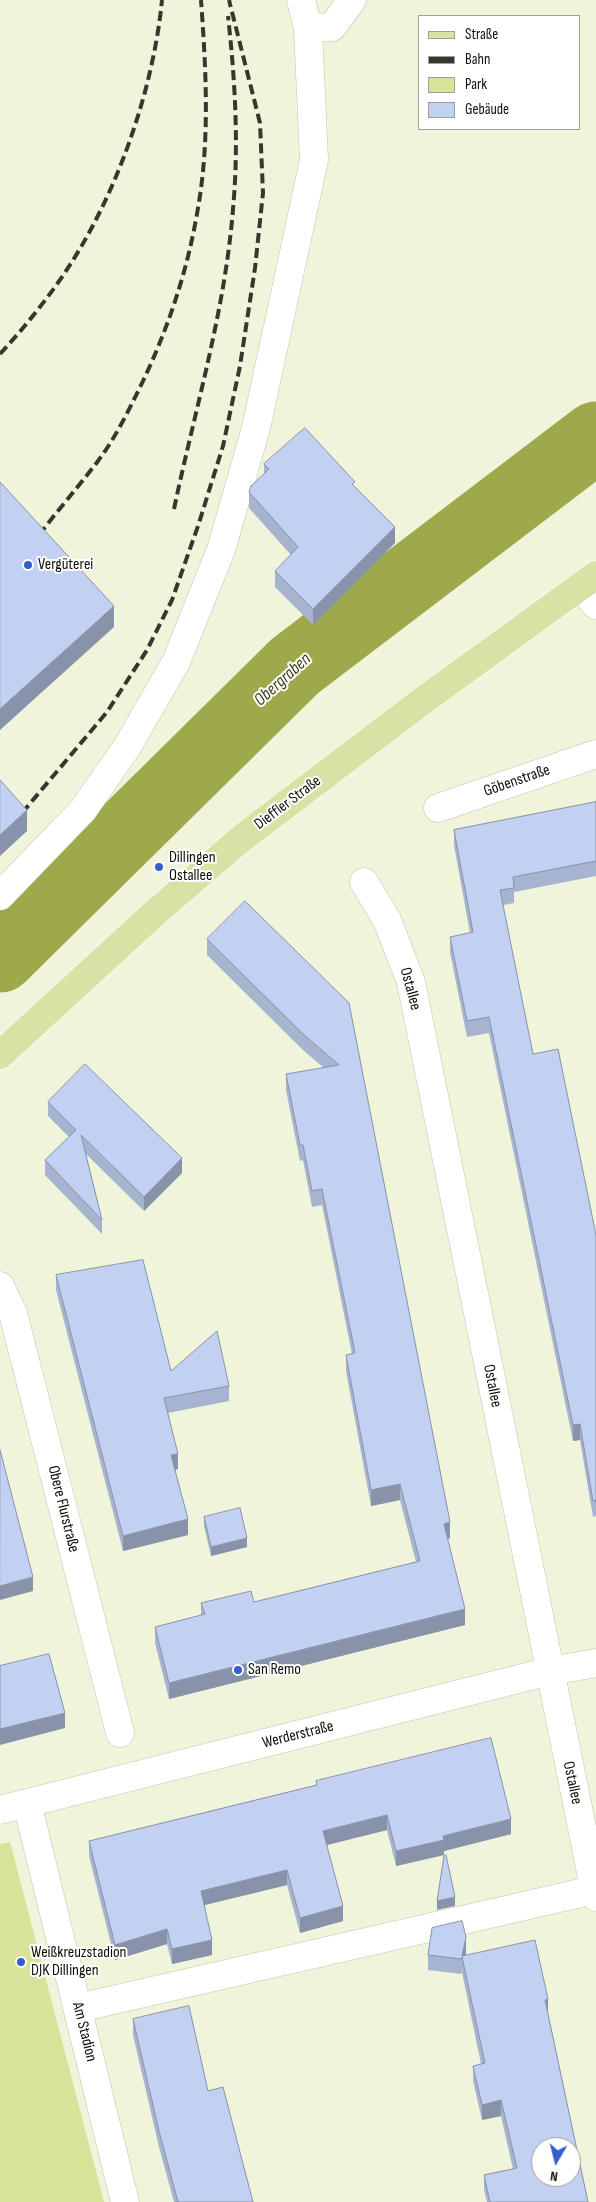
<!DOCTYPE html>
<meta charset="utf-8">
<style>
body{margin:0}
#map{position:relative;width:596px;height:2202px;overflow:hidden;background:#eff4da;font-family:"Sofia Sans Condensed",sans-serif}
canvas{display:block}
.legend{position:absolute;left:418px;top:15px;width:162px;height:115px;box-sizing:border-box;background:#fff;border:1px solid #9e9f9b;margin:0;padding:6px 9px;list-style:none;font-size:15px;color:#0d0e06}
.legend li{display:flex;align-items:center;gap:10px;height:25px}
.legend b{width:25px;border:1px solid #9e9f9b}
.north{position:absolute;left:531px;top:2137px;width:50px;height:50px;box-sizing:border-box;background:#fff;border:1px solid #9e9f9b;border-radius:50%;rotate:188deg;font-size:14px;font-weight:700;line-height:20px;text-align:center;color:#0d0e06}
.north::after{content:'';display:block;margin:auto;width:18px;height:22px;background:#345dcd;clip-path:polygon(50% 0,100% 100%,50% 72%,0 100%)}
</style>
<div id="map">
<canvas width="596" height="2202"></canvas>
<ul class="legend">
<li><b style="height:6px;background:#d9e2a4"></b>Straße</li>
<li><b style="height:6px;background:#37382d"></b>Bahn</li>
<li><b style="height:14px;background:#d7e399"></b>Park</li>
<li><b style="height:14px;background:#c2d1f1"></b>Gebäude</li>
</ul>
<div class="north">N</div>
</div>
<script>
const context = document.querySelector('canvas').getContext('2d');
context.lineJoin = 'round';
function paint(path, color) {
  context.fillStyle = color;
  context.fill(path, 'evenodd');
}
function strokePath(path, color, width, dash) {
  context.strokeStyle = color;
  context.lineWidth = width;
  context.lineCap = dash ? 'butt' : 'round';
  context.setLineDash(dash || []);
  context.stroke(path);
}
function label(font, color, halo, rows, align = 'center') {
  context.font = font + ' "Sofia Sans Condensed",sans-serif';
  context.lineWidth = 4;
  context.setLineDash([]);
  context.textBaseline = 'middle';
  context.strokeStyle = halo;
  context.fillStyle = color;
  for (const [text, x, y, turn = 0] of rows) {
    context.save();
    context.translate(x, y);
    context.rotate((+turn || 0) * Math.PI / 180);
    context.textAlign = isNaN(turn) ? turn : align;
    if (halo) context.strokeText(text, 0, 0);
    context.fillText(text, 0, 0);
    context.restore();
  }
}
paint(new Path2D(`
 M 10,1842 L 104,2202 L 0,2202 L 0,1844 Z`), '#d7e399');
strokePath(new Path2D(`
 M 0,957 L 295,666 L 596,437`), '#9da94b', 71);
const minor = new Path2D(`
 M 308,28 L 332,27 L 352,0
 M 581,586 L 596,605
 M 438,808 L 596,754
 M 364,882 L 387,920 L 411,982 L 596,1897
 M 0,896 L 83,810 L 127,747 L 176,662 L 221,550 L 256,428 L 314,160 L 308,28 L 301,0
 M 0,1286 L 13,1313 L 120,1733
 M 27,1803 L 125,2202
 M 0,1810 L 550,1671 L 596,1663
 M 78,2008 L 594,1890`);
const major = new Path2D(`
 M 0,1055 L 157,911 L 242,838 L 421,702 L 596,575`);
strokePath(minor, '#c0c5ac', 29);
strokePath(major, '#fff', 29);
strokePath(minor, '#fff', 28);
strokePath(major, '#d9e2a4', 28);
strokePath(new Path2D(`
 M 0,354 C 23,329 45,302 64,274 C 116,197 153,92 162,0
 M 174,509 C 195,409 225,311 233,209 C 239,145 235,79 228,16
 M 39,535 C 58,510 79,486 98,461 C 116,437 130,408 143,381 C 169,326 188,269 198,208 C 210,140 206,69 201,0
 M 22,813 L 107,712 L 147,650 L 172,600 L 198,526 L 223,446 L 240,366 L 255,268 L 263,193 L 260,123 L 229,0`), '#37382d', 4, [10, 5]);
paint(new Path2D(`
 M 264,464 L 355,487 L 395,543 L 313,625 L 275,587 L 275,571 L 291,555 L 249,508 L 249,492 L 264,474 Z
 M 596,802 L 596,876 L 514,892 L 514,903 L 503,905 L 533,1054 L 596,1235 L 596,1518 L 596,1516 L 593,1517 L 580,1440 L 573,1441 L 489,1033 L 467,1037 L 450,952 L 450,937 L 470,933 L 454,845 L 454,830 Z
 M 207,939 L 349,1003 L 450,1538 L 447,1539 L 465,1625 L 169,1699 L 155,1643 L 155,1627 L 201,1615 L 201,1603 L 254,1602 L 416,1562 L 400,1500 L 371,1506 L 346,1371 L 346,1355 L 352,1354 L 322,1205 L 312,1207 L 303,1160 L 300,1161 L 286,1090 L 286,1074 L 324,1068 L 303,1050 L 207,955 Z
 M 48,1102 L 182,1173 L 144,1211 L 86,1154 L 102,1220 L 102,1234 L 45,1175 L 45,1160 L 69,1137 L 48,1116 Z
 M 56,1275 L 171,1371 L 229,1386 L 229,1401 L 168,1413 L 178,1469 L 175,1470 L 188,1535 L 123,1551 L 56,1290 Z
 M 204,1517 L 247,1547 L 211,1556 L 204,1526 Z
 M 316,1781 L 511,1834 L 444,1851 L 444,1855 L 396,1866 L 387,1830 L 326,1845 L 343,1921 L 300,1933 L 287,1885 L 204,1905 L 212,1955 L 172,1964 L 167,1944 L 115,1960 L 89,1856 L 89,1841 L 316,1785 Z
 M 466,1953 L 465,1955 L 548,2013 L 588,2202 L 487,2202 L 484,2190 L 484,2175 L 513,2169 L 501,2116 L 482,2120 L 473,2081 L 473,2066 L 481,2064 L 462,1972 L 461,1974 L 428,1970 L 428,1955 Z
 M 133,2019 L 208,2091 L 253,2202 L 174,2202 L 159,2147 L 133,2035 Z`), '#a7b4cf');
paint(new Path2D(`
 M 395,527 L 395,543 L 313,625 L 313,609 Z
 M 114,606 L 114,627 L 0,730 L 0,709 Z
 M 27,810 L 27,831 L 0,856 L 0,835 Z
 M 182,1158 L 182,1173 L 144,1211 L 144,1197 Z
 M 580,1424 L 580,1440 L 573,1441 L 573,1425 Z
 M 178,1454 L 178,1469 L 171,1471 L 171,1455 Z
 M 400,1484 L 400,1500 L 371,1506 L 371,1490 Z
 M 188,1519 L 188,1535 L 123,1551 L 123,1536 Z
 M 450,1522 L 450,1538 L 444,1540 L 444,1524 Z
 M 247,1538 L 247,1547 L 211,1556 L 211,1547 Z
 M 33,1577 L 33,1591 L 0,1600 L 0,1586 Z
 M 465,1609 L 465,1625 L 169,1699 L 169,1683 Z
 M 65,1713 L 65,1728 L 0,1745 L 0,1729 Z
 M 387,1815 L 387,1830 L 323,1846 L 323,1831 Z
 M 511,1819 L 511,1834 L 444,1851 L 444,1855 L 396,1866 L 396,1851 L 443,1836 Z
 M 287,1870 L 287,1885 L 201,1906 L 201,1891 Z
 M 455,1897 L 455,1906 L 437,1910 L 437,1901 Z
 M 343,1906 L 343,1921 L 300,1933 L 300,1918 Z
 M 167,1929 L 167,1944 L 115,1960 L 115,1945 Z
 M 466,1937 L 466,1953 L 463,1965 L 462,1956 Z
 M 212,1940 L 212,1955 L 172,1964 L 172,1949 Z
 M 548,1999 L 548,2014 L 545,2000 Z
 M 501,2100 L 501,2116 L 482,2120 L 482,2105 Z`), '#8892a9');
const building = new Path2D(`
 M 305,428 L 355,482 L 352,484 L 395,527 L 313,609 L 275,571 L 298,547 L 249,492 L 251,486 L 269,469 L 264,464 Z
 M 0,482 L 114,606 L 0,709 Z
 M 0,780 L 27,810 L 0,835 Z
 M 596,802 L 596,861 L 513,877 L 514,888 L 500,890 L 533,1054 L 558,1049 L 596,1235 L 596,1502 L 596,1500 L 593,1501 L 580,1424 L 573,1425 L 489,1017 L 467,1021 L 450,937 L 473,932 L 454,830 Z
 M 245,901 L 349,1003 L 450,1522 L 444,1524 L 465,1609 L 169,1683 L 155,1627 L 205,1614 L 201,1603 L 251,1591 L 254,1602 L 420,1561 L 400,1484 L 371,1490 L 346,1355 L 355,1353 L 322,1189 L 312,1191 L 303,1145 L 300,1145 L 286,1074 L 339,1065 L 303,1034 L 207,939 Z
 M 85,1064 L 182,1158 L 144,1197 L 81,1135 L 102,1220 L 45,1160 L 76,1130 L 48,1102 Z
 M 143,1260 L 171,1371 L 217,1331 L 229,1386 L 164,1398 L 178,1454 L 171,1455 L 188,1519 L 123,1536 L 56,1275 Z
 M 0,1450 L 33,1577 L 0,1586 Z
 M 240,1508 L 247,1538 L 211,1547 L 204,1517 Z
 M 49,1654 L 65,1713 L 0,1729 L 0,1666 Z
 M 491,1738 L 511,1819 L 443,1836 L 444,1840 L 396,1851 L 387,1815 L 323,1831 L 343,1906 L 300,1918 L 287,1870 L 201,1891 L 212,1940 L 172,1949 L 167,1929 L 115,1945 L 89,1841 L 317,1785 L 316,1781 Z
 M 446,1855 L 455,1897 L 437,1901 L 444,1856 Z
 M 462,1921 L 466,1937 L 462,1956 L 535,1940 L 548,1999 L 545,2000 L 588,2202 L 490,2202 L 484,2175 L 517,2168 L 501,2100 L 482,2105 L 473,2066 L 485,2063 L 462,1957 L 461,1959 L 428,1955 L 432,1928 ZM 541,2147 L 571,2147 L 571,2177 L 541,2177 Z
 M 189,2006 L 208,2091 L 223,2087 L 253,2202 L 178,2202 L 159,2131 L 133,2019 Z`);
paint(building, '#c2d1f1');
strokePath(building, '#8892a9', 1);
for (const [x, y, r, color] of [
 [28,565,5,"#345dcd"],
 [159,867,5,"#345dcd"],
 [238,1670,5,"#345dcd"],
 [21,1962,5,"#345dcd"]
]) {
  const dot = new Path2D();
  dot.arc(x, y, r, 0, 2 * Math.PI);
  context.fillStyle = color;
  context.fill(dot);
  strokePath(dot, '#fff', 2);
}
label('16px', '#0d0e06', '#fff', [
 ["Vergüterei",38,565],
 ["Dillingen",169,858],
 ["Ostallee",169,876],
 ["San Remo",248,1670],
 ["Weißkreuzstadion",31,1953],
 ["DJK Dillingen",31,1971]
], 'left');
label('16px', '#0d0e06', '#fff', [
 ["Göbenstraße",517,781,-19],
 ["Dieffler Straße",288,803,-37],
 ["Ostallee",410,989,75],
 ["Ostallee",492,1386,79],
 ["Obere Flurstraße",63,1509,76],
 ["Werderstraße",298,1735,-14],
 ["Ostallee",572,1783,78],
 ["Am Stadion",84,2032,76]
]);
label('italic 18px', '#3b4019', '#fff', [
 ["Obergraben",283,680,-42]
]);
</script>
